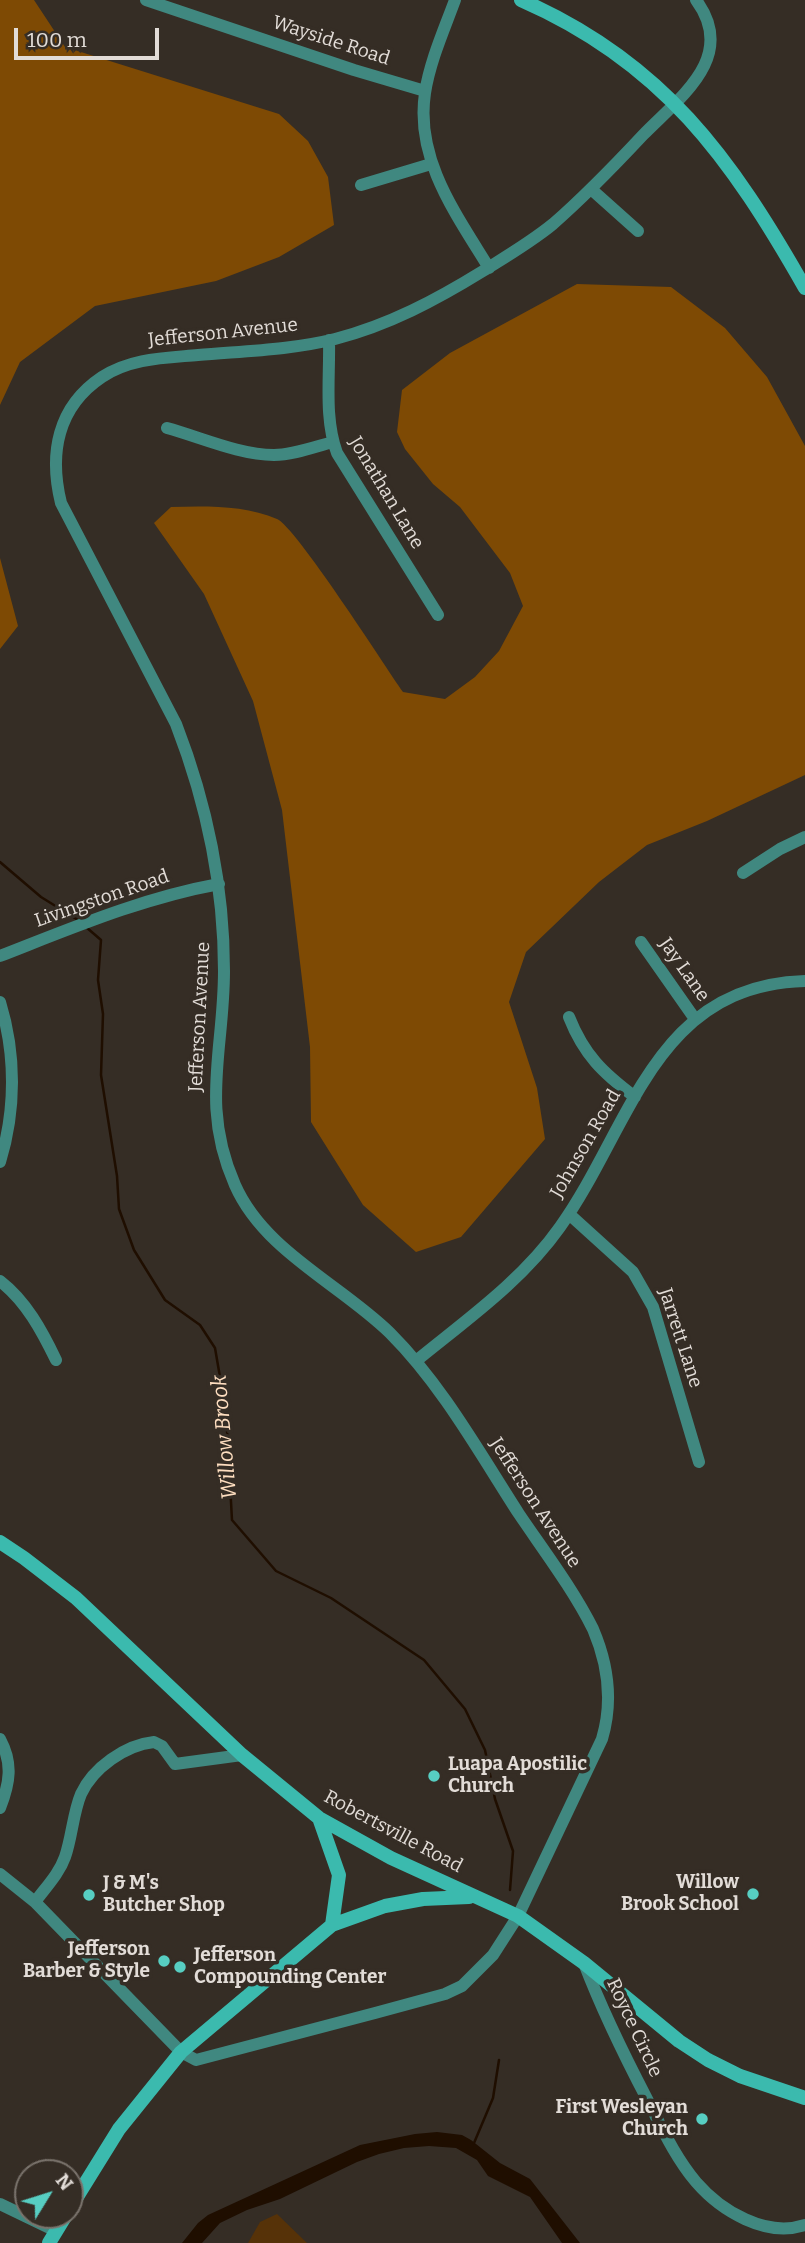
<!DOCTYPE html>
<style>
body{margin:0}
#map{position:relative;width:805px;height:2243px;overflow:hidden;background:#352d25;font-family:Bitter,serif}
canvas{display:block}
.north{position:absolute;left:14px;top:2159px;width:70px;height:70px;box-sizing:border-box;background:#352d25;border:2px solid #7a736c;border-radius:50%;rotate:52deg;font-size:19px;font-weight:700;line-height:28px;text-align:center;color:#e2dcd7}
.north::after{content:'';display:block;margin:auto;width:24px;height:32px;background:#57cec2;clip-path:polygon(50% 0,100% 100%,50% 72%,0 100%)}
.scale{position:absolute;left:14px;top:28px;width:145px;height:32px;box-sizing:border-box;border:4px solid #e2dcd7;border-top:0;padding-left:9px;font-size:21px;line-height:24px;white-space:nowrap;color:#e2dcd7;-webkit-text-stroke:5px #352d25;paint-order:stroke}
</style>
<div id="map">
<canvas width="805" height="2243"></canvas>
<div class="north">N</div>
<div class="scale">100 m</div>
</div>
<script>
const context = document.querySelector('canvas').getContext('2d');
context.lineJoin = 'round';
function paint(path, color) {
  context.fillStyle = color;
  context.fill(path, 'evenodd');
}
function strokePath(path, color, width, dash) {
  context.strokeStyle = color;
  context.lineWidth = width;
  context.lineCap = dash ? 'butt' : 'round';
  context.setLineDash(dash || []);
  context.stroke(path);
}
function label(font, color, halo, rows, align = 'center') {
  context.font = font + ' Bitter,serif';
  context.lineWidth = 7;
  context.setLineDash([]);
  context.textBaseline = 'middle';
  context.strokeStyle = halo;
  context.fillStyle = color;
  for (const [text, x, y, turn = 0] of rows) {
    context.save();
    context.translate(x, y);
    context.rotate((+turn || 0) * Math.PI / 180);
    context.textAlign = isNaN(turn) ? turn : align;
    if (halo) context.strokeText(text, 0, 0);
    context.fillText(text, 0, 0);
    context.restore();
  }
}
paint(new Path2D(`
 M 277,2214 L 307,2243 L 248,2243 L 260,2222 Z`), '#563208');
paint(new Path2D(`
 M 0,0 L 34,0 L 65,47 L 279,114 L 308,141 L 328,177 L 334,225 L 279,257 L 216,281 L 95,306 L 20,362 L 0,405 Z
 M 577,284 L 671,287 L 725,328 L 767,377 L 805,446 L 805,775 L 707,821 L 647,845 L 599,882 L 526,952 L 509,1002 L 537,1088 L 545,1139 L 461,1237 L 416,1252 L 363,1205 L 311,1122 L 310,1047 L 282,810 L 253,701 L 204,594 L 154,523 L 171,507 C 205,506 245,505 277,519 C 295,526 385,666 403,692 L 445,699 L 475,677 L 499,651 L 523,606 L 510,573 L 460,507 L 433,484 L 405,449 L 397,432 L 402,390 L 450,353 Z
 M 0,558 L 18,626 L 0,649 Z`), '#7e4a04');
paint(new Path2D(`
 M 437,2132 L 462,2135 L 471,2140 L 500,2163 L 530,2179 L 580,2243 L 562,2243 L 530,2197 L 488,2176 L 477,2160 L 456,2148 L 429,2146 L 404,2148 L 379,2154 L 357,2162 L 280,2199 L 247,2210 L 220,2223 L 202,2243 L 182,2243 L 198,2223 L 208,2215 L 360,2145 L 415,2134 Z`), '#1f0e00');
strokePath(new Path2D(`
 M 0,862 L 41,897 L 78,920
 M 86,927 L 101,940 L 98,980 L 103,1014 L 101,1075 L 117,1176 L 119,1209 L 134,1250 L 165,1300 L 200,1325 L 215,1348 L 226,1412 L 232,1520 L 276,1571 L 331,1598 L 424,1660 L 465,1709 L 485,1750 L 495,1799 L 513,1851 L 510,1890
 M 474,2143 L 493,2098 L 499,2060`), '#1f0e00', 2.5);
strokePath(new Path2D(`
 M 146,0 L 354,70 L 425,91
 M 455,0 C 444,30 430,61 425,93 C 415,159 456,214 489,268
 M 361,185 L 431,164
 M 591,189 L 638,231
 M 329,340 C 330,377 324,418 337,453 L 438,615
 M 167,428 C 200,437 240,455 274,455 C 293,455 314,447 333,442
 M 743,873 L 780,849 L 805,837
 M 641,942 L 695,1019
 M 0,956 C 72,928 142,898 219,884
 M 0,1002 C 16,1054 16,1110 0,1162
 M 569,1017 C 584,1055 603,1073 635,1097
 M 569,1214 L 633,1272 L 653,1307 L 699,1462
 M 0,1281 C 26,1301 42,1331 56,1360
 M 416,1361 C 466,1320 522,1281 560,1227 C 632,1126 654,985 805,981
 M 0,1739 C 13,1763 10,1783 0,1808
 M 0,1874 L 35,1902 L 181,2052 L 196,2060 L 375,2013 L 445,1994 L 462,1986 L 493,1955 L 518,1916 L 602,1739 C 613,1702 608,1664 593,1629 C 573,1589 544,1551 519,1514 C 479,1452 442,1385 390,1333 C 340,1284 264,1251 235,1185 C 200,1106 224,1051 224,971 C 224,886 207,804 176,724 L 61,503 C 49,454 57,407 102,377 C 131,358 165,358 198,355 C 243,351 291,350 335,339 C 389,325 436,300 483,271 C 507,256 531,242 553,224 C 585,196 614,166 643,135 C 680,97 738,57 696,0
 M 35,1902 C 46,1887 59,1874 65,1857 C 72,1837 73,1813 81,1794 C 93,1768 125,1745 154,1742 L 162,1746 L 175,1764 L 242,1755
 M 584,1963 C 602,2010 624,2055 647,2099 C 662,2128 675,2157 696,2182 C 721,2211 766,2238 805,2225
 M 0,2204 L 56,2231`), '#408880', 12);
strokePath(new Path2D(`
 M 521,0 C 663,62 731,158 805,288
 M 0,1542 L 24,1558 L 76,1598 L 242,1755 L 319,1818 L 391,1858 L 518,1916 L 584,1963 L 679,2041 L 708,2060 L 740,2076 L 805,2098
 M 319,1818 L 339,1875 L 332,1925
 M 70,2208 L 119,2129 L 181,2052 L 332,1925 L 385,1906 L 423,1899 L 469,1897
 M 49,2243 L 66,2215`), '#3bbaae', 14);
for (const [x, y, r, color] of [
 [434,1776,7,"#57cec2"],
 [753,1894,7,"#57cec2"],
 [89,1895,7,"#57cec2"],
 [164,1961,7,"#57cec2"],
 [180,1967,7,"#57cec2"],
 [702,2119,7,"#57cec2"]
]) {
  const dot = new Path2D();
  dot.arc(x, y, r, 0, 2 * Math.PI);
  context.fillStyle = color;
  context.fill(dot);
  strokePath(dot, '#352d25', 2.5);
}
label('19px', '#e2dcd7', '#352d25', [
 ["Wayside Road",331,41,18],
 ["Jefferson Avenue",223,333,-6],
 ["Jonathan Lane",386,493,59],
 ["Livingston Road",102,899,-19],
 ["Jay Lane",684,970,55],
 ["Jefferson Avenue",200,1017,-87],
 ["Johnson Road",586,1144,-60],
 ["Jarrett Lane",680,1338,72],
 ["Jefferson Avenue",535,1503,57],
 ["Robertsville Road",393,1832,28],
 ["Royce Circle",634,2028,65]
]);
label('bold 19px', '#e2dcd7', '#352d25', [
 ["Luapa Apostilic",448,1765],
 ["Church",448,1787],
 ["Willow",739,1883,"right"],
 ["Brook School",739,1905,"right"],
 ["J & M's",103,1884],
 ["Butcher Shop",103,1906],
 ["Jefferson",150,1950,"right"],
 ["Barber & Style",150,1972,"right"],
 ["Jefferson",194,1956],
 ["Compounding Center",194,1978],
 ["First Wesleyan",688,2108,"right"],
 ["Church",688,2130,"right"]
], 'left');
label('italic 21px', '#fedec0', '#352d25', [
 ["Willow Brook",225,1437,-95]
]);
</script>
